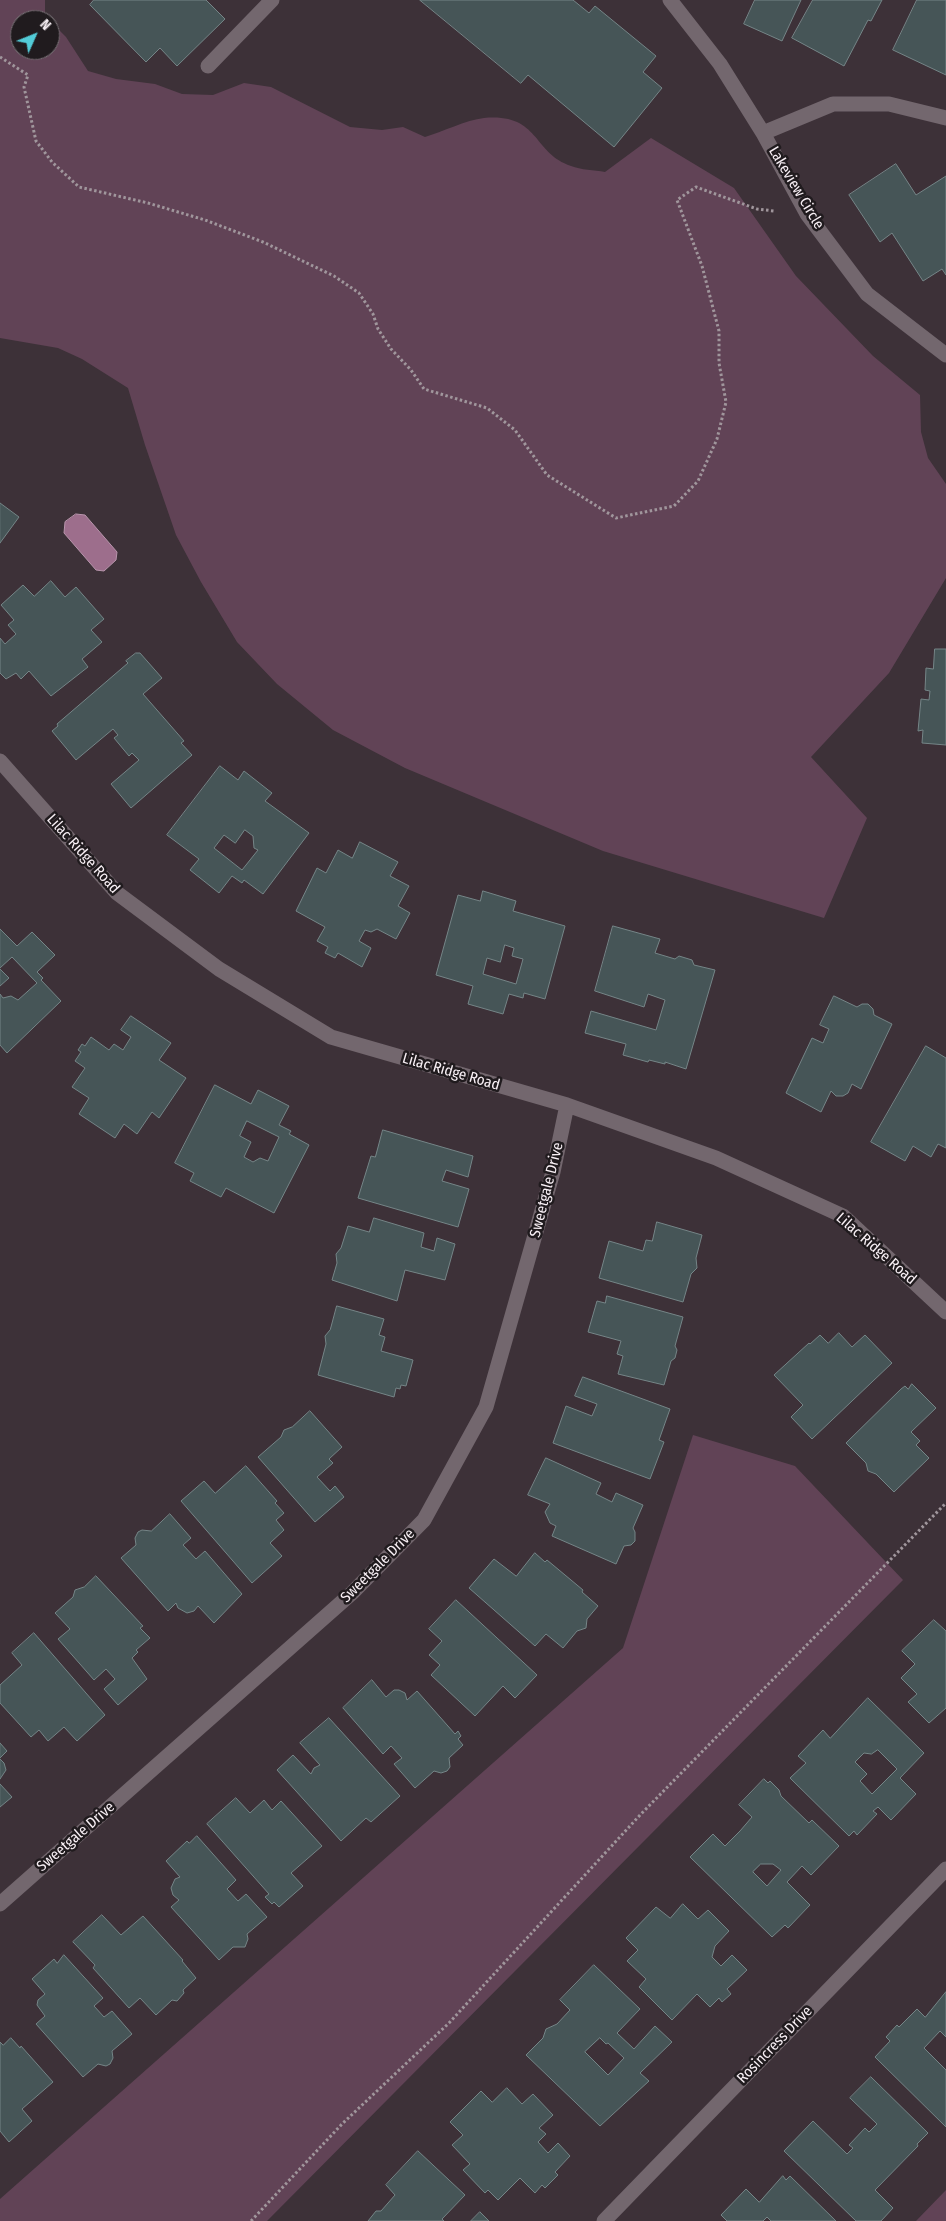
<!DOCTYPE html>
<style>
body{margin:0}
#map{position:relative;width:946px;height:2221px;overflow:hidden;background:#3d3138;font-family:"Fira Sans Condensed",sans-serif}
canvas{display:block}
.north{position:absolute;left:10px;top:10px;width:50px;height:50px;box-sizing:border-box;background:#201b1e;border:1px solid #767074;border-radius:50%;rotate:46deg;font-size:14px;font-weight:700;line-height:20px;text-align:center;color:#f8f0f5}
.north::after{content:'';display:block;margin:auto;width:18px;height:22px;background:#52cbd7;clip-path:polygon(50% 0,100% 100%,50% 72%,0 100%)}
</style>
<div id="map">
<canvas width="946" height="2221"></canvas>
<div class="north">N</div>
</div>
<script>
const context = document.querySelector('canvas').getContext('2d');
context.lineJoin = 'round';
function paint(path, color) {
  context.fillStyle = color;
  context.fill(path, 'evenodd');
}
function strokePath(path, color, width, dash) {
  context.strokeStyle = color;
  context.lineWidth = width;
  context.lineCap = dash ? 'butt' : 'round';
  context.setLineDash(dash || []);
  context.stroke(path);
}
function label(font, color, halo, rows, align = 'center') {
  context.font = font + ' "Fira Sans Condensed",sans-serif';
  context.lineWidth = 5;
  context.setLineDash([]);
  context.textBaseline = 'middle';
  context.strokeStyle = halo;
  context.fillStyle = color;
  for (const [text, x, y, turn = 0] of rows) {
    context.save();
    context.translate(x, y);
    context.rotate((+turn || 0) * Math.PI / 180);
    context.textAlign = isNaN(turn) ? turn : align;
    if (halo) context.strokeText(text, 0, 0);
    context.fillText(text, 0, 0);
    context.restore();
  }
}
paint(new Path2D(`
 M 0,0 L 45,0 L 45,16 L 49,20 L 20,20 L 20,50 L 50,50 L 50,21 L 66,37 L 88,71 L 116,79 L 155,84 L 182,94 L 213,95 L 244,83 L 271,87 L 350,127 L 382,130 L 403,127 L 425,137 C 442,132 466,120 484,118 C 540,113 532,153 571,166 C 581,170 594,170 605,172 L 651,138 L 734,188 L 796,276 L 873,356 L 920,395 L 921,432 L 928,458 L 946,484 L 946,578 L 889,673 L 811,757 L 867,818 L 824,918 L 603,851 L 405,768 L 333,730 L 277,684 L 237,642 L 201,582 L 176,535 L 145,445 L 128,388 L 82,359 L 58,348 L 0,338 Z
 M 693,1435 L 795,1466 L 903,1580 L 267,2221 L 0,2221 L 0,2199 L 623,1648 Z
 M 946,2190 L 946,2221 L 916,2221 Z`), '#614356');
const water = new Path2D(`
 M 76,514 L 85,515 L 117,552 L 116,560 L 104,571 L 96,570 L 64,533 L 65,522 Z`);
paint(water, '#9d6e8c');
strokePath(water, '#b895ac', 1);
const building = new Path2D(`
 M 94,0 L 206,0 L 225,19 L 177,66 L 160,48 L 146,62 L 90,5 Z
 M 420,0 L 573,0 L 589,13 L 595,6 L 656,56 L 643,72 L 662,88 L 614,147 L 528,75 L 521,83 Z
 M 755,0 L 801,0 L 782,41 L 744,24 Z
 M 813,0 L 882,0 L 871,21 L 868,20 L 844,66 L 792,38 Z
 M 917,0 L 946,0 L 946,75 L 893,50 Z
 M 896,164 L 916,195 L 946,176 L 946,275 L 942,269 L 923,281 L 892,233 L 880,242 L 849,195 Z
 M 0,503 L 19,517 L 0,543 Z
 M 51,581 L 65,597 L 76,587 L 104,619 L 91,630 L 102,642 L 82,659 L 88,667 L 51,696 L 29,671 L 21,679 L 16,673 L 6,679 L 0,673 L 0,638 L 5,644 L 16,634 L 8,625 L 14,620 L 1,605 L 23,585 L 34,596 Z
 M 935,649 L 946,649 L 946,745 L 922,743 L 923,730 L 918,731 L 921,699 L 929,700 L 930,691 L 925,690 L 926,668 L 933,669 Z
 M 136,653 L 140,653 L 162,678 L 143,694 L 184,741 L 181,743 L 192,755 L 131,808 L 111,784 L 139,760 L 132,753 L 129,756 L 114,738 L 118,735 L 113,729 L 76,760 L 52,731 L 58,726 L 57,724 L 128,663 L 126,661 Z
 M 220,766 L 238,780 L 244,771 L 272,793 L 265,801 L 309,833 L 263,894 L 244,880 L 242,883 L 232,876 L 219,893 L 190,870 L 199,859 L 167,835 ZM 245,830 L 253,836 L 254,848 L 258,850 L 242,870 L 214,848 L 224,835 L 235,843 Z
 M 360,842 L 398,862 L 390,876 L 409,886 L 398,906 L 410,913 L 396,939 L 377,929 L 371,932 L 365,930 L 359,941 L 371,948 L 362,967 L 338,953 L 335,958 L 325,953 L 328,947 L 317,941 L 325,927 L 296,911 L 317,868 L 326,873 L 338,850 L 352,858 Z
 M 483,891 L 516,901 L 513,911 L 565,926 L 545,999 L 524,993 L 523,998 L 509,994 L 503,1014 L 468,1004 L 473,986 L 436,975 L 458,895 L 480,901 ZM 505,945 L 514,948 L 512,956 L 523,959 L 516,984 L 483,974 L 487,958 L 500,962 Z
 M 613,926 L 660,939 L 655,953 L 675,959 L 679,956 L 692,960 L 694,965 L 715,970 L 686,1069 L 665,1062 L 665,1064 L 649,1060 L 648,1062 L 623,1055 L 626,1044 L 585,1033 L 591,1011 L 656,1030 L 665,1000 L 648,994 L 644,1007 L 595,991 Z
 M 0,929 L 17,946 L 32,932 L 55,955 L 37,972 L 43,978 L 41,980 L 61,1001 L 7,1053 L 0,1045 L 0,994 L 3,998 L 11,996 L 18,1000 L 37,983 L 12,957 L 0,968 Z
 M 0,969 L 9,978 L 0,986 Z
 M 834,996 L 857,1007 L 862,1004 L 868,1004 L 873,1009 L 874,1015 L 892,1024 L 861,1089 L 852,1084 L 848,1093 L 843,1096 L 836,1096 L 831,1091 L 821,1112 L 786,1093 L 812,1038 L 823,1043 L 829,1029 L 820,1025 Z
 M 131,1016 L 171,1043 L 159,1060 L 186,1078 L 159,1118 L 152,1112 L 137,1134 L 124,1124 L 115,1138 L 79,1114 L 89,1098 L 72,1087 L 85,1068 L 75,1061 L 81,1052 L 78,1050 L 82,1044 L 85,1046 L 91,1037 L 109,1050 L 114,1044 L 123,1050 L 131,1037 L 121,1030 Z
 M 926,1046 L 946,1058 L 946,1148 L 938,1144 L 931,1157 L 913,1146 L 905,1161 L 871,1142 Z
 M 215,1085 L 251,1104 L 258,1090 L 289,1106 L 279,1125 L 291,1131 L 289,1134 L 309,1145 L 274,1213 L 226,1188 L 221,1197 L 190,1181 L 194,1173 L 175,1163 ZM 247,1121 L 279,1137 L 268,1161 L 260,1158 L 253,1162 L 244,1157 L 251,1142 L 240,1136 Z
 M 383,1130 L 473,1156 L 468,1177 L 446,1170 L 442,1181 L 469,1189 L 458,1227 L 358,1198 L 371,1156 L 375,1157 Z
 M 374,1218 L 424,1233 L 421,1247 L 434,1251 L 437,1238 L 455,1244 L 445,1280 L 405,1270 L 397,1301 L 332,1280 L 337,1263 L 336,1254 L 341,1248 L 348,1226 L 369,1232 Z
 M 657,1222 L 702,1235 L 696,1258 L 697,1268 L 691,1274 L 683,1302 L 599,1278 L 609,1241 L 643,1251 L 646,1240 L 652,1241 Z
 M 607,1296 L 683,1317 L 675,1346 L 677,1350 L 675,1358 L 671,1361 L 664,1385 L 618,1374 L 623,1356 L 617,1354 L 621,1341 L 588,1332 L 597,1301 L 605,1303 Z
 M 337,1306 L 384,1319 L 379,1335 L 385,1337 L 381,1351 L 413,1360 L 406,1386 L 401,1385 L 400,1389 L 396,1388 L 394,1397 L 318,1375 L 326,1344 L 325,1336 L 330,1330 Z
 M 839,1333 L 852,1347 L 865,1335 L 892,1363 L 812,1439 L 791,1417 L 803,1405 L 774,1375 L 809,1343 L 810,1344 L 820,1335 L 828,1343 Z
 M 583,1377 L 670,1409 L 659,1440 L 664,1442 L 650,1479 L 553,1443 L 566,1406 L 592,1416 L 597,1404 L 575,1396 Z
 M 912,1384 L 936,1408 L 911,1432 L 920,1441 L 916,1445 L 929,1458 L 894,1492 L 876,1474 L 868,1471 L 866,1463 L 846,1443 L 901,1389 L 905,1386 L 908,1389 Z
 M 310,1411 L 342,1447 L 329,1459 L 333,1463 L 317,1477 L 330,1491 L 335,1486 L 344,1497 L 315,1522 L 258,1457 L 281,1437 L 284,1430 L 292,1427 Z
 M 546,1458 L 601,1483 L 596,1494 L 612,1502 L 616,1493 L 643,1505 L 633,1528 L 635,1532 L 635,1541 L 631,1545 L 624,1546 L 616,1564 L 552,1536 L 556,1526 L 550,1523 L 545,1512 L 550,1504 L 528,1495 Z
 M 246,1466 L 277,1501 L 275,1503 L 284,1513 L 276,1520 L 284,1530 L 270,1543 L 282,1556 L 252,1583 L 181,1501 L 204,1481 L 215,1493 Z
 M 170,1514 L 191,1538 L 183,1545 L 196,1559 L 205,1551 L 242,1594 L 214,1623 L 198,1606 L 194,1611 L 187,1613 L 178,1608 L 176,1603 L 168,1611 L 121,1558 L 136,1545 L 135,1538 L 138,1532 L 142,1530 L 151,1531 Z
 M 535,1553 L 545,1562 L 547,1560 L 583,1590 L 582,1592 L 598,1606 L 587,1619 L 586,1628 L 577,1631 L 563,1648 L 546,1634 L 535,1646 L 469,1588 L 494,1559 L 516,1576 Z
 M 96,1576 L 143,1626 L 140,1628 L 150,1638 L 136,1650 L 138,1652 L 132,1658 L 147,1679 L 118,1705 L 104,1689 L 115,1679 L 106,1669 L 94,1680 L 58,1639 L 70,1629 L 55,1613 L 73,1597 L 75,1590 L 84,1587 Z
 M 456,1600 L 537,1675 L 515,1698 L 503,1686 L 475,1716 L 431,1675 L 440,1665 L 429,1655 L 442,1641 L 429,1629 Z
 M 934,1620 L 946,1631 L 946,1708 L 929,1723 L 908,1702 L 917,1694 L 901,1678 L 915,1664 L 902,1651 Z
 M 34,1633 L 105,1715 L 77,1741 L 64,1727 L 48,1741 L 39,1730 L 31,1737 L 0,1703 L 0,1685 L 22,1665 L 12,1653 Z
 M 372,1680 L 386,1697 L 394,1690 L 399,1690 L 405,1693 L 407,1700 L 417,1691 L 455,1734 L 458,1731 L 461,1736 L 458,1739 L 463,1745 L 449,1758 L 450,1767 L 447,1771 L 441,1773 L 434,1771 L 415,1788 L 394,1764 L 402,1758 L 391,1746 L 383,1754 L 343,1708 Z
 M 868,1698 L 924,1753 L 900,1778 L 916,1794 L 891,1820 L 878,1807 L 873,1811 L 877,1814 L 857,1835 L 854,1831 L 849,1836 L 790,1778 L 806,1763 L 798,1756 L 823,1730 L 830,1738 ZM 878,1750 L 897,1769 L 872,1794 L 860,1781 L 867,1774 L 855,1762 L 864,1753 L 871,1754 Z
 M 329,1718 L 400,1796 L 371,1822 L 366,1818 L 341,1841 L 277,1770 L 293,1755 L 311,1774 L 314,1768 L 320,1765 L 300,1743 Z
 M 0,1743 L 7,1751 L 0,1758 Z
 M 0,1759 L 4,1763 L 6,1770 L 0,1779 Z
 M 764,1779 L 768,1783 L 770,1781 L 779,1790 L 781,1796 L 809,1823 L 812,1820 L 839,1846 L 811,1875 L 802,1866 L 787,1882 L 810,1905 L 788,1928 L 785,1925 L 772,1937 L 690,1857 L 713,1834 L 725,1846 L 740,1831 L 752,1817 L 739,1805 ZM 761,1864 L 773,1864 L 781,1870 L 767,1886 L 753,1872 Z
 M 0,1784 L 12,1797 L 0,1807 Z
 M 236,1798 L 250,1813 L 264,1800 L 272,1810 L 281,1801 L 322,1846 L 291,1873 L 303,1886 L 279,1907 L 274,1902 L 272,1904 L 265,1897 L 269,1894 L 207,1824 Z
 M 197,1836 L 236,1880 L 227,1889 L 238,1901 L 246,1894 L 267,1917 L 247,1934 L 248,1939 L 245,1947 L 233,1947 L 219,1960 L 171,1907 L 179,1900 L 173,1895 L 171,1888 L 175,1879 L 180,1877 L 166,1861 L 187,1841 L 189,1843 Z
 M 683,1904 L 698,1919 L 708,1910 L 729,1931 L 715,1946 L 712,1957 L 721,1966 L 732,1955 L 747,1970 L 727,1989 L 731,1994 L 722,2002 L 719,1998 L 710,2007 L 697,1994 L 672,2020 L 639,1987 L 646,1979 L 627,1961 L 638,1950 L 626,1938 L 656,1907 L 670,1918 Z
 M 102,1915 L 121,1935 L 143,1916 L 183,1960 L 182,1961 L 196,1978 L 183,1990 L 184,1993 L 177,2001 L 172,2000 L 156,2015 L 140,1998 L 129,2008 L 93,1968 L 95,1965 L 73,1942 Z
 M 64,1955 L 103,1998 L 94,2006 L 104,2017 L 112,2011 L 132,2034 L 112,2051 L 113,2058 L 110,2064 L 106,2066 L 98,2064 L 83,2077 L 36,2024 L 45,2016 L 37,2005 L 38,2000 L 45,1994 L 32,1979 L 54,1959 L 57,1963 Z
 M 594,1965 L 640,2009 L 617,2033 L 634,2049 L 655,2026 L 672,2042 L 640,2073 L 649,2081 L 600,2126 L 526,2055 L 543,2038 L 546,2029 L 557,2024 L 570,2010 L 560,2000 ZM 600,2038 L 606,2044 L 608,2043 L 624,2058 L 608,2075 L 585,2052 Z
 M 946,1992 L 946,2037 L 940,2031 L 924,2048 L 946,2070 L 946,2127 L 875,2057 L 890,2041 L 886,2037 L 897,2025 L 899,2027 L 917,2009 L 925,2017 Z
 M 11,2038 L 20,2048 L 21,2046 L 53,2082 L 22,2109 L 32,2121 L 9,2142 L 0,2131 L 0,2042 L 3,2045 Z
 M 871,2077 L 928,2133 L 917,2144 L 918,2146 L 875,2190 L 893,2208 L 881,2221 L 856,2221 L 784,2151 L 813,2121 L 847,2154 L 853,2148 L 849,2145 L 865,2128 L 869,2132 L 877,2124 L 850,2098 Z
 M 507,2088 L 522,2104 L 533,2094 L 553,2115 L 539,2128 L 546,2134 L 538,2142 L 548,2153 L 558,2143 L 570,2156 L 555,2172 L 558,2175 L 545,2188 L 542,2185 L 535,2193 L 520,2178 L 498,2200 L 488,2190 L 485,2193 L 463,2170 L 470,2164 L 452,2145 L 463,2135 L 450,2122 L 481,2091 L 492,2102 Z
 M 418,2151 L 465,2195 L 442,2219 L 444,2221 L 368,2221 L 376,2211 L 381,2211 L 395,2195 L 386,2185 Z
 M 783,2176 L 786,2180 L 790,2176 L 836,2221 L 771,2221 L 767,2217 L 763,2221 L 727,2221 L 721,2215 L 746,2189 L 759,2202 Z
 M 480,2212 L 489,2221 L 471,2221 Z`);
paint(building, '#465557');
strokePath(building, '#758587', 1);
strokePath(new Path2D(`
 M 0,57 L 28,75 L 24,87 L 36,141 L 52,162 L 79,187 L 148,203 L 205,220 L 263,242 L 334,276 L 359,293 L 373,314 L 378,329 L 391,349 L 411,370 L 424,389 L 487,408 L 515,430 L 547,475 L 616,518 L 674,506 L 698,481 L 717,439 L 726,402 L 719,363 L 719,331 L 702,266 L 677,200 L 696,187 L 757,209 L 774,211
 M 251,2221 L 342,2124 L 449,2023 L 641,1814 L 946,1503`), '#a0969c', 3, [2.5, 2.5]);
strokePath(new Path2D(`
 M 670,0 L 720,64 L 763,133 L 807,214 L 867,294 L 946,355
 M 208,66 L 272,0
 M 763,133 L 833,104 L 889,104 L 946,118
 M 0,761 L 117,893 L 219,969 L 331,1037 L 567,1105 L 716,1158 L 843,1216 L 946,1312
 M 0,1904 L 352,1593 L 424,1520 L 486,1407 L 553,1172 L 567,1105
 M 604,2221 L 946,1869`), '#73676e', 15);
label('15px', '#f8f0f5', '#201b1e', [
 ["Lakeview Circle",796,188,59],
 ["Lilac Ridge Road",83,854,48],
 ["Lilac Ridge Road",451,1072,16],
 ["Sweetgale Drive",547,1190,-76],
 ["Lilac Ridge Road",876,1249,41],
 ["Sweetgale Drive",378,1566,-45],
 ["Sweetgale Drive",76,1837,-41],
 ["Rosincress Drive",775,2045,-46]
]);
</script>
